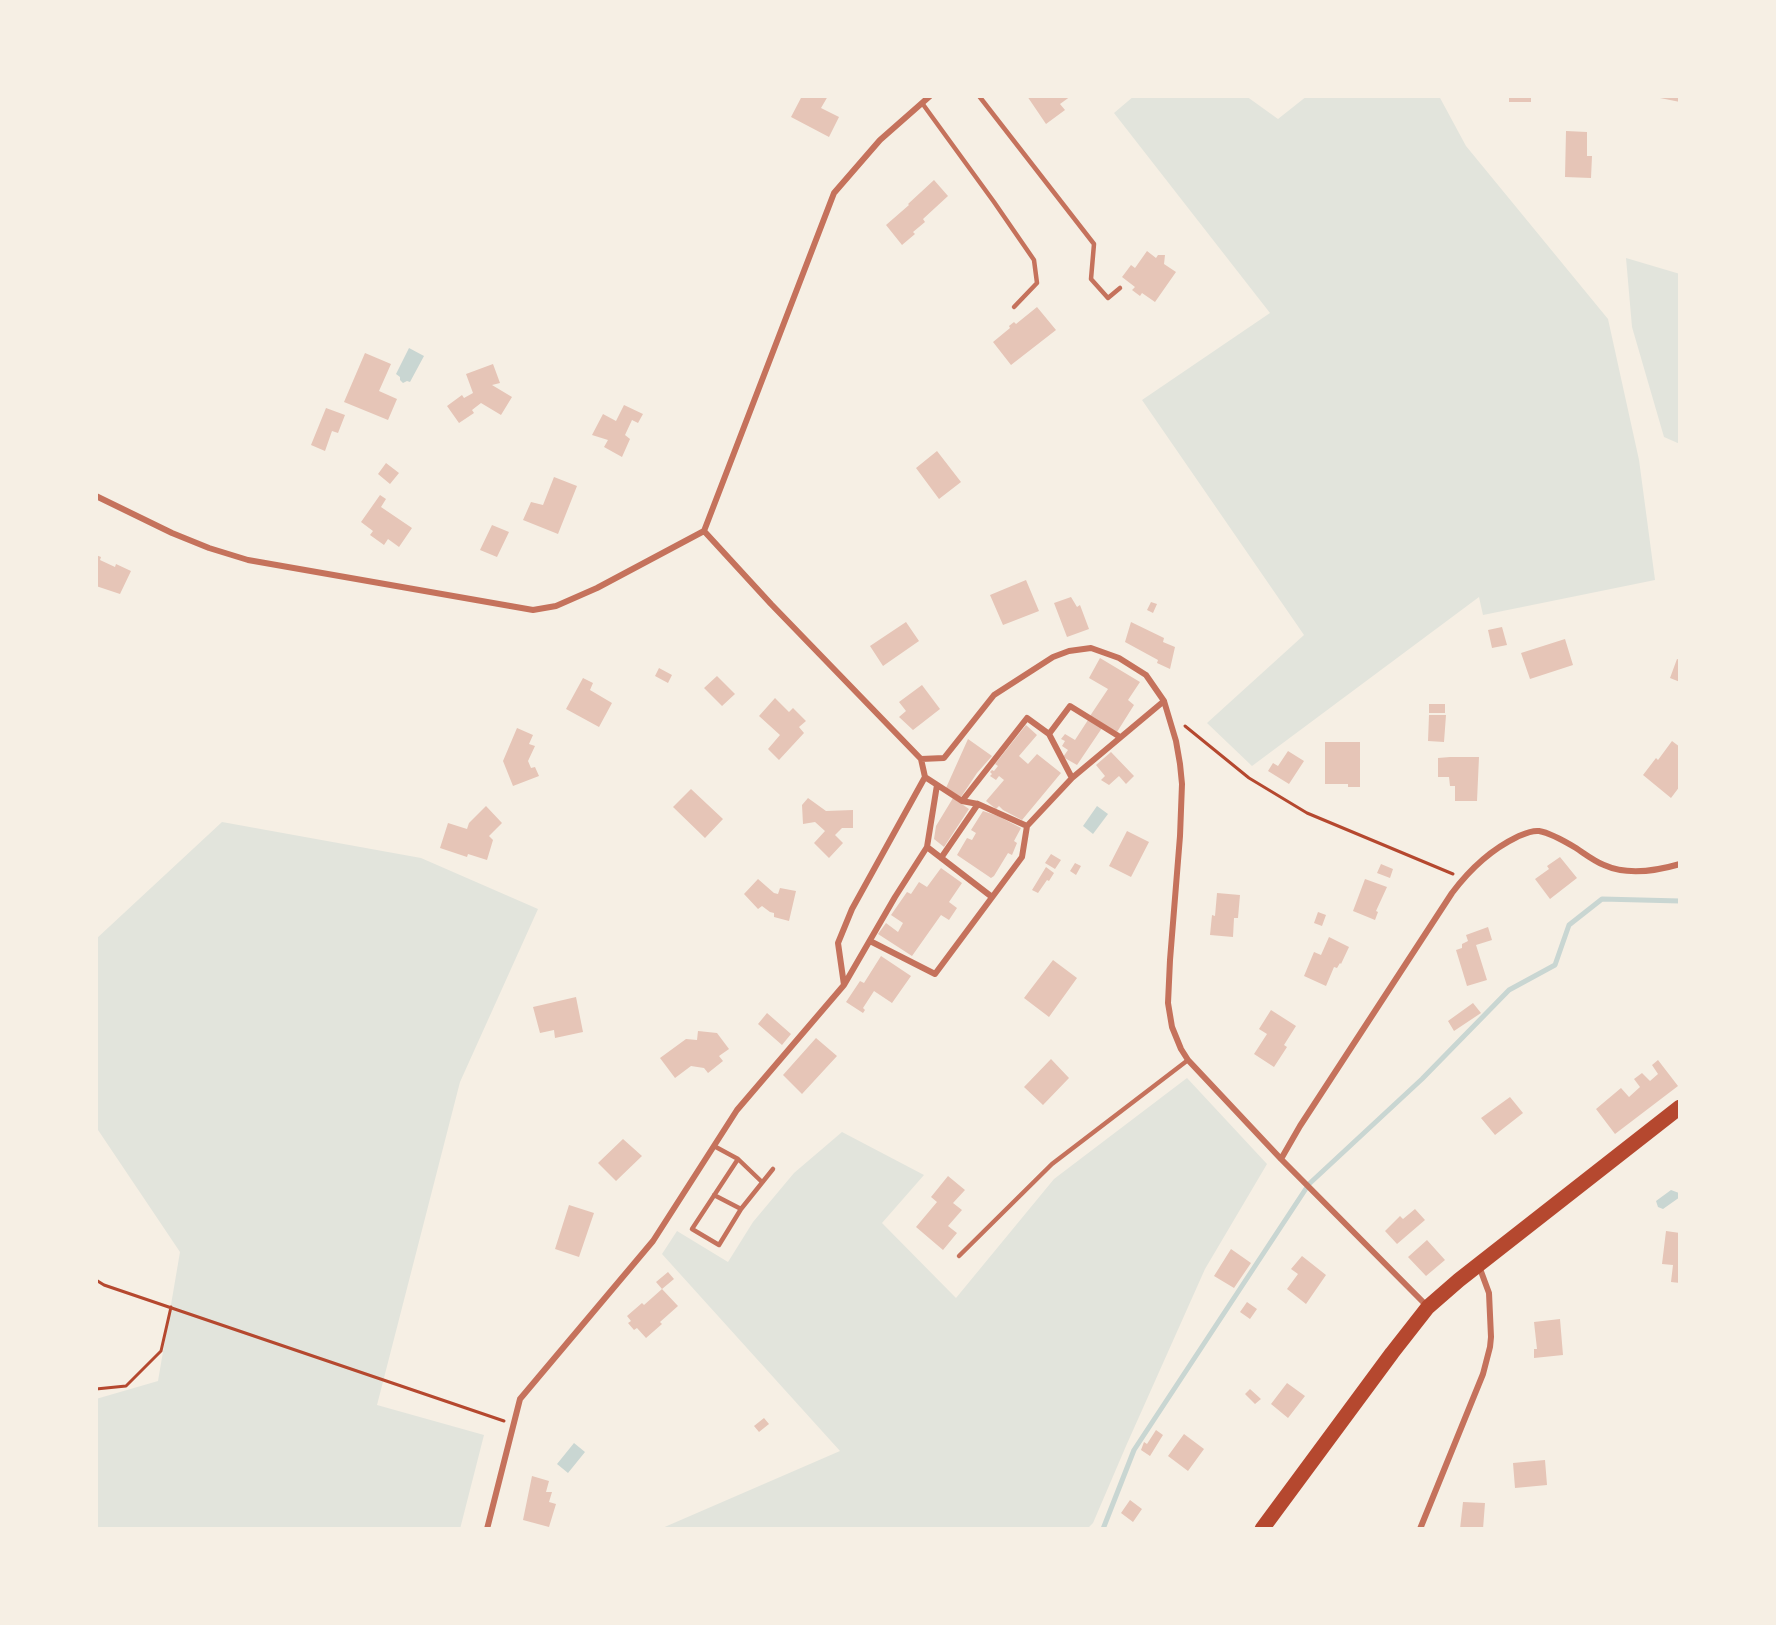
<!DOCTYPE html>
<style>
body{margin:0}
#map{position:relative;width:1776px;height:1625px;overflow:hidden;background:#f6efe4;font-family:Montserrat,sans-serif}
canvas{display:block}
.frame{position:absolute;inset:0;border:98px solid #f6efe4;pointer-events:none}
</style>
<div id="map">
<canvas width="1776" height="1625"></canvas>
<div class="frame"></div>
</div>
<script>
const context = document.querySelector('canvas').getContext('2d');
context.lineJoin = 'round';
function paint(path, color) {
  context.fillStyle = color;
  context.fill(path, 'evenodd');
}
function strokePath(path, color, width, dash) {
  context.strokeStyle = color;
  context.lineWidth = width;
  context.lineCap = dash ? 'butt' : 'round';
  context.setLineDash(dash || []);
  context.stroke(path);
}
paint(new Path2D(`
 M 1134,96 L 1246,96 L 1278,119 L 1307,96 L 1439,96 L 1466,146 L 1608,319 L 1639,460 L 1655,580 L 1483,615 L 1479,597 L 1252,766 L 1207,723 L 1304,635 L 1142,400 L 1270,313 L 1114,113 Z
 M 1626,258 L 1680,274 L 1680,444 L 1664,437 L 1632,327 Z
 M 222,822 L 421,858 L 538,909 L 460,1082 L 377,1405 L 484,1435 L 460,1529 L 96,1529 L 96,1399 L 158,1381 L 180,1252 L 96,1127 L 96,939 Z
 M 1187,1078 L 1267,1164 L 1205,1269 L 1126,1446 L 1093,1523 L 1087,1529 L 660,1529 L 840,1451 L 662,1254 L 677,1231 L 728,1262 L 753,1222 L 794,1173 L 842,1132 L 924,1175 L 882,1223 L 956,1298 L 1054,1179 Z`), '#e2e4dc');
paint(new Path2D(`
 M 409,348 L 424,356 L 410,382 L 407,381 L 403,383 L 400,380 L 400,377 L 396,374 Z
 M 1097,806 L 1108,814 L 1093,834 L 1083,826 Z
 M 1671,1190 L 1679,1193 L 1680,1197 L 1663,1209 L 1658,1207 L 1656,1201 Z
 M 574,1443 L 585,1452 L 568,1473 L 557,1464 Z`), '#c9d6d2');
strokePath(new Path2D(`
 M 1103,1529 L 1134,1450 L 1309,1184 L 1422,1079 L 1509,990 L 1555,965 L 1569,925 L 1602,899 L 1680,901`), '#c9d6d2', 5);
paint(new Path2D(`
 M 802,96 L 828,96 L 821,108 L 839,117 L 829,137 L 791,117 Z
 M 1027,96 L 1071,96 L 1060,104 L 1065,110 L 1046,124 Z
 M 1509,96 L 1531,96 L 1531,102 L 1509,102 Z
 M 1655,96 L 1680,96 L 1680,102 L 1655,97 Z
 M 1566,131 L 1587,132 L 1587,156 L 1592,156 L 1591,178 L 1565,177 Z
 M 934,180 L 948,196 L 923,219 L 925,222 L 913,232 L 915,234 L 902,245 L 886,225 L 909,205 L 908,204 Z
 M 1147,251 L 1156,258 L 1158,255 L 1165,255 L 1164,264 L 1176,272 L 1155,302 L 1142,293 L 1140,296 L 1132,290 L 1135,287 L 1122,277 L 1131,265 L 1135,268 Z
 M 1037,307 L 1056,330 L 1011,365 L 993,342 L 1010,328 L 1009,326 L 1014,322 L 1016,324 Z
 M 365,353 L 391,364 L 379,391 L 397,399 L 388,420 L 344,402 Z
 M 493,364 L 500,383 L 492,385 L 512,397 L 501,415 L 481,403 L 472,410 L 474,413 L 459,423 L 447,406 L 462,395 L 464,398 L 473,393 L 466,374 Z
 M 624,405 L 643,414 L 638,423 L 632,420 L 625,435 L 630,439 L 622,457 L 604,447 L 608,440 L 592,435 L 603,414 L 616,421 Z
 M 326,408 L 345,415 L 338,433 L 332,431 L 325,451 L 311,445 Z
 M 937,451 L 961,482 L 939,499 L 916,468 Z
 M 386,463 L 399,473 L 390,484 L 378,474 Z
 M 554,477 L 577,486 L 558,534 L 523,520 L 531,502 L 543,505 Z
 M 380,495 L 386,499 L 381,507 L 412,528 L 399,547 L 388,539 L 384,545 L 370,535 L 373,531 L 361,522 Z
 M 492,525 L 509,532 L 497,557 L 480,550 Z
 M 96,555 L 101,557 L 100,560 L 115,567 L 116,564 L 131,571 L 120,594 L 96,586 Z
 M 1026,580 L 1039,611 L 1003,625 L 990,595 Z
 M 1071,597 L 1077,607 L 1080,605 L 1089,629 L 1067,637 L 1054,603 Z
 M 1151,602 L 1157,604 L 1153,613 L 1147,610 Z
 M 906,622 L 919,641 L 883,666 L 870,646 Z
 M 1131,622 L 1164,638 L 1163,642 L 1175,647 L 1170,669 L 1157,663 L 1158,660 L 1125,642 Z
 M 1502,627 L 1507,645 L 1492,648 L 1488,630 Z
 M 1565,639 L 1573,665 L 1530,679 L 1521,653 Z
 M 1100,658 L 1140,682 L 1128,700 L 1134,705 L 1117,732 L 1090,716 L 1108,689 L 1089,678 Z
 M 1677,659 L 1680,660 L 1680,682 L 1670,678 Z
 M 659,668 L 672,675 L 668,683 L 655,676 Z
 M 717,676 L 735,694 L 722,706 L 704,688 Z
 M 583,678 L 593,683 L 590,690 L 612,703 L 599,727 L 566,709 Z
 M 922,685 L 940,709 L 913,730 L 899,717 L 906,711 L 899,702 Z
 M 775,698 L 789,712 L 793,708 L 806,721 L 799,727 L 804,733 L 779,760 L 768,749 L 780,735 L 759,716 Z
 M 1429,704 L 1445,704 L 1445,713 L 1429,713 Z
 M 1429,715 L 1446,715 L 1444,742 L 1428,741 Z
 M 1088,720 L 1102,728 L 1077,765 L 1063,757 L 1068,750 L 1062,746 L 1065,741 L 1061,739 L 1065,734 L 1075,740 Z
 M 1026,725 L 1037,735 L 1019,756 L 1028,764 L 1037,754 L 1061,773 L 1022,820 L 1003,810 L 999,806 L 996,809 L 986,801 L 1004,780 L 999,776 L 996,780 L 990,776 L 992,774 L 990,772 L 992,770 L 994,771 L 998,766 L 995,764 Z
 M 517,728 L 533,735 L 529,744 L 535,746 L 528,761 L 531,768 L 535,767 L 539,776 L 513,786 L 503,761 Z
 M 968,739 L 992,756 L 977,773 L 961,797 L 946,788 Z
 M 1672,741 L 1680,747 L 1680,770 L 1678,773 L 1680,775 L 1680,786 L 1671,798 L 1643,775 L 1656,758 L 1658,760 Z
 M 1325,742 L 1360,742 L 1360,787 L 1348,787 L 1348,784 L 1325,784 Z
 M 1288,751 L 1304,761 L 1289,784 L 1268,771 L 1273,763 L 1278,766 Z
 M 1111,752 L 1134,776 L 1126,784 L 1119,776 L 1109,785 L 1101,780 L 1105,776 L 1096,765 Z
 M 1450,757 L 1479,757 L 1477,801 L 1455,801 L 1455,786 L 1450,786 L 1449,777 L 1438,777 L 1438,758 Z
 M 691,789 L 723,819 L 705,838 L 673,807 Z
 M 808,798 L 826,811 L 853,810 L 853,828 L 842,828 L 835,835 L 843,843 L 829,858 L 814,843 L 825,831 L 815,822 L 803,824 L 802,805 Z
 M 953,798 L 969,809 L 944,847 L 934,839 L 936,826 Z
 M 486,806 L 502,823 L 489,836 L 493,840 L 487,860 L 468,854 L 467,857 L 440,848 L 448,823 L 467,829 L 469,823 Z
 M 983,811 L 998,816 L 1021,828 L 1014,841 L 1017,843 L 1012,855 L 1008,853 L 994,876 L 991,878 L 957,855 L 967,838 L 972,840 L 976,833 L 971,830 Z
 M 1127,831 L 1149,842 L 1131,877 L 1109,866 Z
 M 1051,854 L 1061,860 L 1055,869 L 1045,863 Z
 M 1560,857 L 1577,878 L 1550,899 L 1535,879 L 1549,869 L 1547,866 Z
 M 1075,863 L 1081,866 L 1076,875 L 1070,871 Z
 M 1381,864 L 1393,869 L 1390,878 L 1377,873 Z
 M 1046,867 L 1054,873 L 1049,881 L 1047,880 L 1038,893 L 1032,890 Z
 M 941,868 L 962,883 L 949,902 L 957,908 L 949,920 L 941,915 L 912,956 L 878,934 L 886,923 L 898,932 L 903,923 L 891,915 L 907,892 L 911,894 L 919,882 L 927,887 Z
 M 758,879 L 774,893 L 778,894 L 780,888 L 796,891 L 789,921 L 774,917 L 774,913 L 770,912 L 762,906 L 758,909 L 744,894 Z
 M 1365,879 L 1387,887 L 1376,911 L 1378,912 L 1375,920 L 1353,911 Z
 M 1217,893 L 1240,895 L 1238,918 L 1234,918 L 1233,937 L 1210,935 L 1212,915 L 1215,916 Z
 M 1318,912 L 1326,915 L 1322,926 L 1314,923 Z
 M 1488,927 L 1492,940 L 1476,945 L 1487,980 L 1467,986 L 1456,950 L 1462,948 L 1462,944 L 1468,941 L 1466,935 Z
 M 1329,937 L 1349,947 L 1341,964 L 1340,963 L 1337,968 L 1334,967 L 1326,986 L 1304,976 L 1314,952 L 1321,955 Z
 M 881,956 L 911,976 L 892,1003 L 874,991 L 863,1008 L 865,1010 L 863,1013 L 846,1002 L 860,981 L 864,983 Z
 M 1053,960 L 1077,978 L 1049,1017 L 1024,998 Z
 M 576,997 L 583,1032 L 555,1038 L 554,1030 L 540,1033 L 533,1007 Z
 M 1473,1003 L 1481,1013 L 1454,1031 L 1448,1021 Z
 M 1271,1010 L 1296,1026 L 1284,1045 L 1287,1047 L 1274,1067 L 1254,1054 L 1267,1034 L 1259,1029 Z
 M 767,1013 L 791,1034 L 782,1045 L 758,1024 Z
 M 698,1031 L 717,1033 L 729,1049 L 719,1056 L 723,1061 L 708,1073 L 704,1068 L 691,1066 L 675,1078 L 660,1058 L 686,1039 L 697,1040 Z
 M 816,1038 L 837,1056 L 802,1094 L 783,1075 Z
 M 1051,1059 L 1069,1078 L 1043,1105 L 1024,1087 Z
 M 1658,1060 L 1678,1086 L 1615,1134 L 1596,1109 L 1621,1088 L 1629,1097 L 1640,1087 L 1634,1079 L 1642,1073 L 1650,1081 L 1658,1074 L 1652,1065 Z
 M 1510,1097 L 1523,1113 L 1495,1135 L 1481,1118 Z
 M 623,1139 L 642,1156 L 616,1181 L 598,1163 Z
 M 948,1176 L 965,1190 L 953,1203 L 962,1210 L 948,1226 L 957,1233 L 943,1250 L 916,1227 L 937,1202 L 931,1197 Z
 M 569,1205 L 594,1213 L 579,1257 L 555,1249 Z
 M 1415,1209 L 1425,1220 L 1397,1244 L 1385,1231 L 1400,1216 L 1403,1219 Z
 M 1666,1231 L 1680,1233 L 1680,1283 L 1671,1282 L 1673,1265 L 1662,1264 Z
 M 1427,1240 L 1445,1260 L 1426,1276 L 1408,1257 Z
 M 1231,1249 L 1251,1263 L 1234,1288 L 1214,1276 Z
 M 1302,1256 L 1326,1275 L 1306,1304 L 1287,1289 L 1298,1274 L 1291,1269 Z
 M 668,1272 L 674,1279 L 662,1289 L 656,1282 Z
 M 662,1289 L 678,1306 L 660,1322 L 662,1324 L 646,1338 L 637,1328 L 634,1330 L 628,1323 L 631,1321 L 627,1316 L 642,1303 L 644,1305 Z
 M 1247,1302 L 1257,1309 L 1250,1319 L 1240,1312 Z
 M 1560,1319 L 1563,1355 L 1534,1358 L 1534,1349 L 1537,1349 L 1534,1322 Z
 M 1287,1383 L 1305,1396 L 1288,1418 L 1271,1404 Z
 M 1250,1389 L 1261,1399 L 1255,1404 L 1245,1394 Z
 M 764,1418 L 769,1424 L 759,1432 L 754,1426 Z
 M 1156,1430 L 1163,1435 L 1150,1456 L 1141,1450 L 1144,1442 L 1147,1444 Z
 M 1184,1434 L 1204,1449 L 1188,1471 L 1168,1456 Z
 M 1545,1460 L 1547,1485 L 1515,1488 L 1513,1463 Z
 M 532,1476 L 549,1481 L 546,1492 L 552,1492 L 549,1502 L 556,1504 L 549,1527 L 523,1520 Z
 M 1130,1500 L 1142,1509 L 1133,1522 L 1121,1513 Z
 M 1463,1502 L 1485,1503 L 1483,1529 L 1460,1529 Z`), '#e6c5b7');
strokePath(new Path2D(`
 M 1185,726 L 1249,778 L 1307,813 L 1453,874
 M 96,1280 L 104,1285 L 504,1421
 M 96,1389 L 126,1386 L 161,1351 L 171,1307`), '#b5482f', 3);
strokePath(new Path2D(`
 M 979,96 L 1094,244 L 1091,279 L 1108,298 L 1120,288
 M 922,103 L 994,202 L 1034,260 L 1037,283 L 1014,307
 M 714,1146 L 738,1159 L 692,1229 L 719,1245 L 741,1209 L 773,1169
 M 738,1159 L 762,1182
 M 714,1195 L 741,1209
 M 959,1256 L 1052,1164 L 1188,1060`), '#c5725c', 4.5);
strokePath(new Path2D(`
 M 96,496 L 172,533 L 209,548 L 248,560 L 533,610 L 556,606 L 597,588 L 704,531
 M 704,531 L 771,604 L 921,759 L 944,758 L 994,695 L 1053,657 L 1069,651 L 1091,648 L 1119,658 L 1146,675 L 1164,701 L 1176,741 L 1180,764 L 1182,784 L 1180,836 L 1170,960 L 1168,1003 L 1172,1027 L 1181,1049 L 1188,1060 L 1281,1159 L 1428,1307
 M 704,531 L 834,193 L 880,140 L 930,96
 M 1049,734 L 1070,706 L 1120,737
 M 925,777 L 962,801 L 978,804 L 1027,826
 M 962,801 L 1027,718 L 1049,734 L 1072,778
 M 927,847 L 992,897
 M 941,858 L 978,804
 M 870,941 L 935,974 L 1022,857 L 1027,826 L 1072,778 L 1164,701
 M 844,985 L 895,897 L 927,847 L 937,785
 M 1281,1159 L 1300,1126 L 1452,893 C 1470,869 1490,850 1517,837 C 1524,834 1531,830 1539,831 C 1551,833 1566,842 1576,848 C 1585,854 1594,861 1604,865 C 1628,876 1656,871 1680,864
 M 487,1529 L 520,1399 L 653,1241 L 737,1110 L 844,985 L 838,943 L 852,909 L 925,777 L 921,759
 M 1420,1529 L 1483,1374 L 1490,1347 L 1491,1337 L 1489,1293 L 1479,1266`), '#c5725c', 6);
strokePath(new Path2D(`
 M 1262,1529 L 1392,1353 L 1428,1307 L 1459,1280 L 1680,1107`), '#b5482f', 15);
</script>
